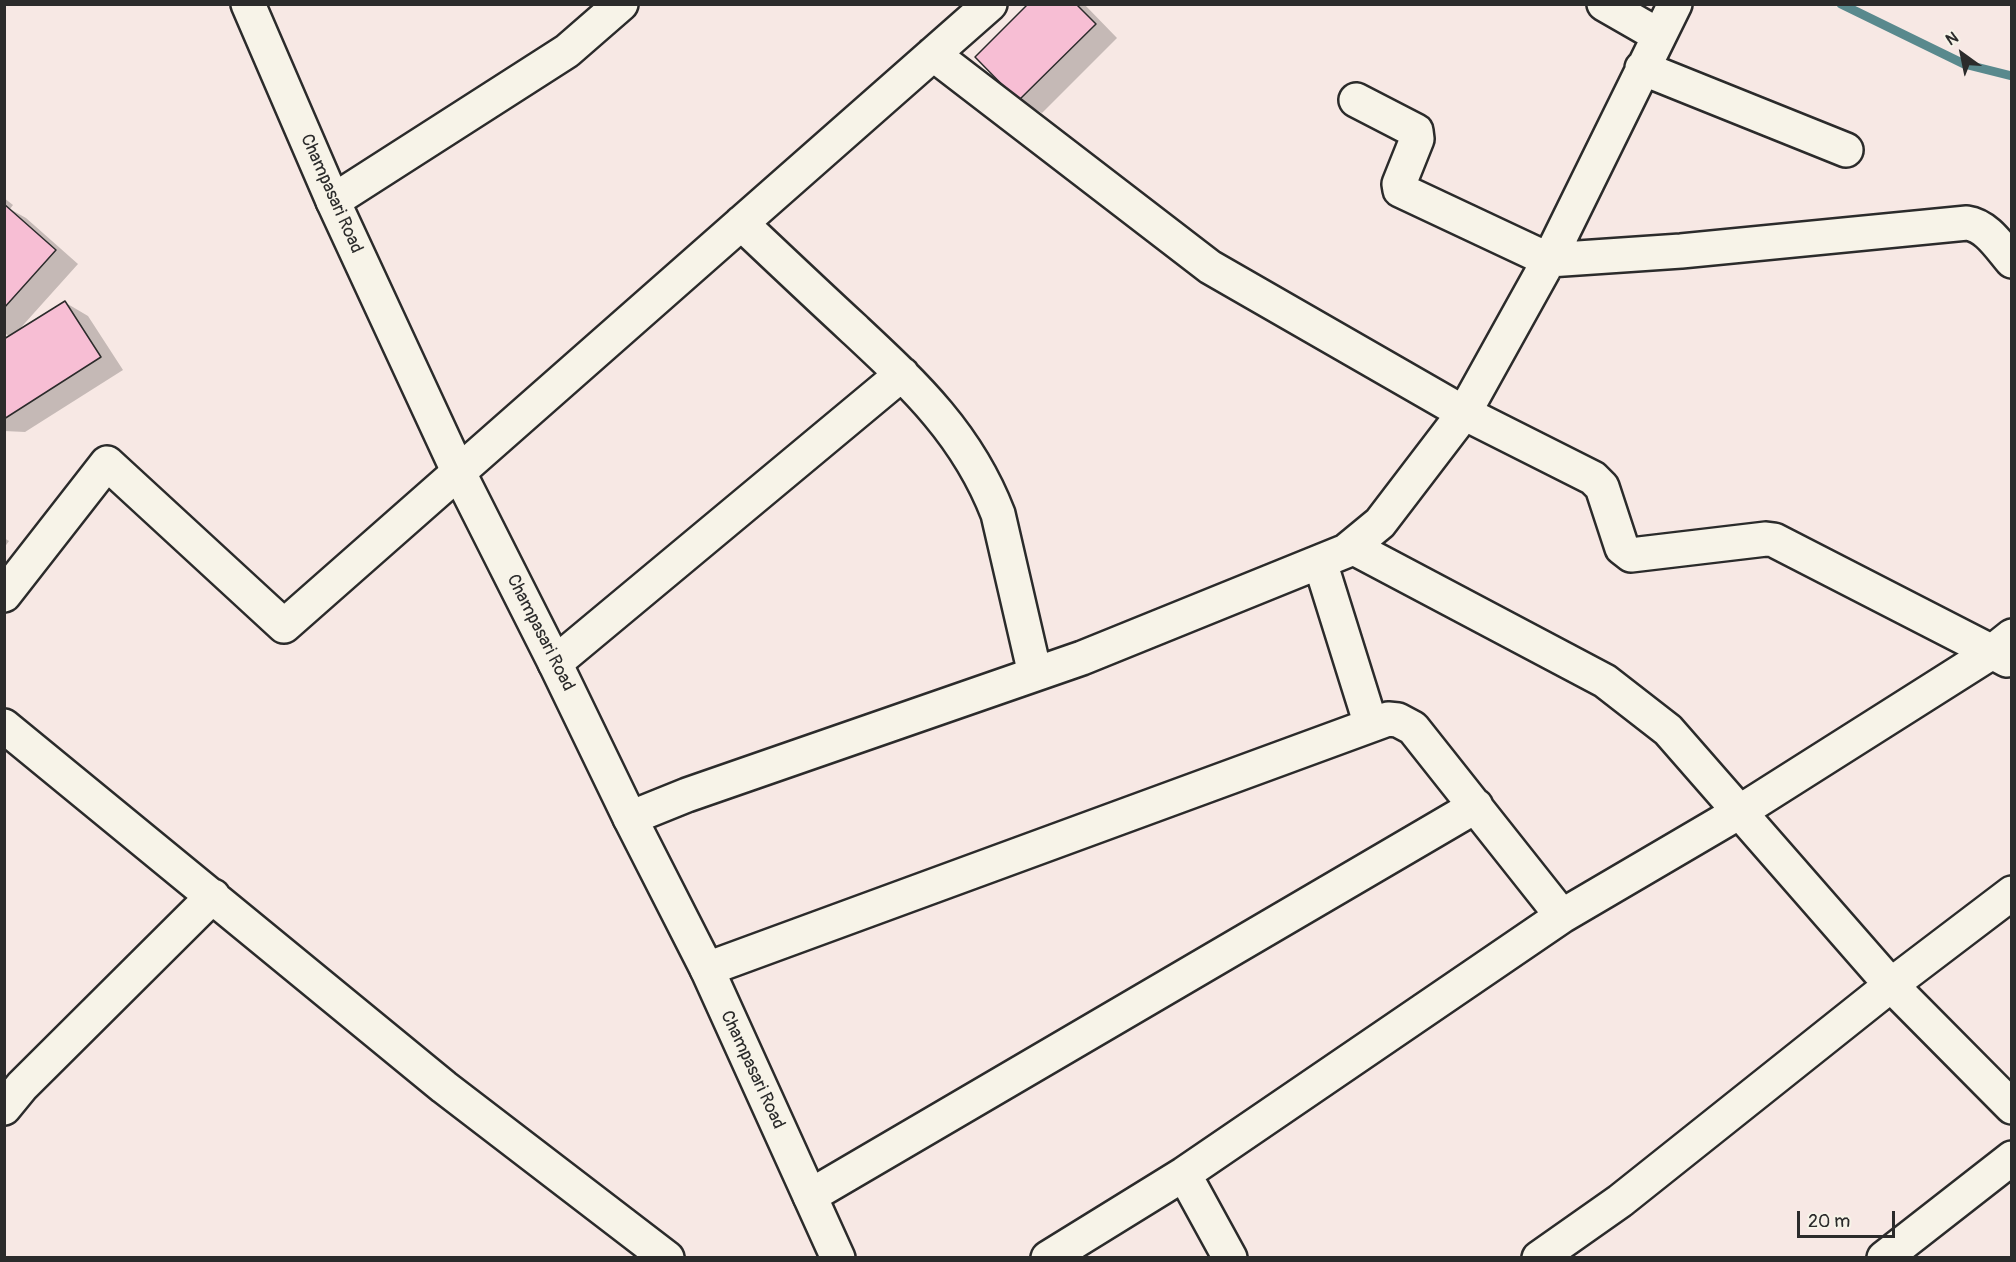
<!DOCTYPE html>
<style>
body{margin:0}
#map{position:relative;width:2016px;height:1262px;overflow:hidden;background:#f7e8e4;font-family:Pangolin,sans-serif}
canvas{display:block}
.frame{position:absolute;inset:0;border:6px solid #2b2b2b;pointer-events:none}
.north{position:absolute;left:1932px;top:24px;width:60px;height:60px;-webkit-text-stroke:4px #f7f3e8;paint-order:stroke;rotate:327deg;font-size:16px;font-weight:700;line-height:24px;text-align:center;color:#2b2b2b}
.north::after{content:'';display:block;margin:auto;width:21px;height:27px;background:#2b2b2b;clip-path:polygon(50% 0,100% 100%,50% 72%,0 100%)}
.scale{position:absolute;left:1797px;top:1211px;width:98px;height:27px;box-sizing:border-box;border:3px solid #2b2b2b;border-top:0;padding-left:8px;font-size:18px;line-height:21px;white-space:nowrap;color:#2b2b2b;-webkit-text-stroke:4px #f7f3e8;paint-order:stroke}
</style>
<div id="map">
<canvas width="2016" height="1262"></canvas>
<div class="frame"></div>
<div class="north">N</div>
<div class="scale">20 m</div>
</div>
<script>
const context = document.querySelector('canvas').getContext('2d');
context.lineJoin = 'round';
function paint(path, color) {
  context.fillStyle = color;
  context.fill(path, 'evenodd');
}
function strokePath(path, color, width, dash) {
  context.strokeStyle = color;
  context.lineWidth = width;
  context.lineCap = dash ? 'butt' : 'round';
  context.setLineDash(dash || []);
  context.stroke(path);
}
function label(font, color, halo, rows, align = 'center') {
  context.font = font + ' Pangolin,sans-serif';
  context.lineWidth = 4.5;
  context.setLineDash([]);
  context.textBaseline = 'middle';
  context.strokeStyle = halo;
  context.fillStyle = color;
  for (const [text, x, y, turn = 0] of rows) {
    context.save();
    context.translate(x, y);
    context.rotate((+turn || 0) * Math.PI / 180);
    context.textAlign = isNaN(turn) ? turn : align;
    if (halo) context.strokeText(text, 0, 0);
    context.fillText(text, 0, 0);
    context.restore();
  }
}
paint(new Path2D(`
 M 1031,4 L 1084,4 L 1117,38 L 1042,113 L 1019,100 Z
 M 4,198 L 13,205 L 10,209 L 26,218 L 78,264 L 16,333 L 66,303 L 88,316 L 123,370 L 25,432 L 4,431 L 4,341 L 11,337 L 4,333 Z
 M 4,538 L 9,541 L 4,548 Z`), '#0003');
strokePath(new Path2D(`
 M 1841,4 L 1964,64 L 2012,76`), '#59898d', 9);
const building = new Path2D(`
 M 1028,4 L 1076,4 L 1096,24 L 1018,101 L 975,57 Z
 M 4,204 L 56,250 L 4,308 Z
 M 65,301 L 101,357 L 4,419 L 4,339 Z`);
paint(building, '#f7bed4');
strokePath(building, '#2b2b2b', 1.5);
const minor = new Path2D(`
 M 1604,4 L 1658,35
 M 933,54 L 1210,267 L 1464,413 L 1593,478 L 1602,487 L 1622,548 L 1631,555 L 1766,539 L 1774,540 L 1992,652 L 2012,636
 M 1642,68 L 1846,150
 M 1356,100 L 1416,131 L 1417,139 L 1399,184 L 1400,190 L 1549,260 L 1681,251 L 1967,223 C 1987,226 1999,246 2012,261
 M 333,201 L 567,51 L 621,4
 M 741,223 C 778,258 816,294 854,329 C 915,386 967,434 998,514 L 1035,674
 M 1352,547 L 1605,681 L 1668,730 L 1891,985 L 2012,1107
 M 1320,562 L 1371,725
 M 4,595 L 107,463 L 284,626 L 990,4
 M 555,663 L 902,374
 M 4,726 L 444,1087 L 667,1258
 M 630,818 L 687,795 L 1082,658 L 1346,551 L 1380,523 L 1464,413 L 1549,260 L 1675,4
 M 707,969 L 1388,719 L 1398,720 L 1413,728 L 1562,916
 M 4,1108 L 22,1086 L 213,896
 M 1184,1174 L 1230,1258
 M 810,1196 L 1476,806
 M 1048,1258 L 1184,1174 L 1562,916 L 1741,811 L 1992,652 L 2007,660
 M 1539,1258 L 1620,1201 L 1891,985 L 2012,893
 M 1884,1258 L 2012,1158`);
const secondary = new Path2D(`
 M 248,4 L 333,201 L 459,473 L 555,663 L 630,818 L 707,969 L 838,1258`);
strokePath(minor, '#2b2b2b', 38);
strokePath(secondary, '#2b2b2b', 38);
strokePath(minor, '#f7f3e8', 33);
strokePath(secondary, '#f7f3e8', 33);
label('18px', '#2b2b2b', '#f7f3e8', [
 ["Champasari Road",331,194,66],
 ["Champasari Road",540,633,63],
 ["Champasari Road",752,1070,65]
]);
</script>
